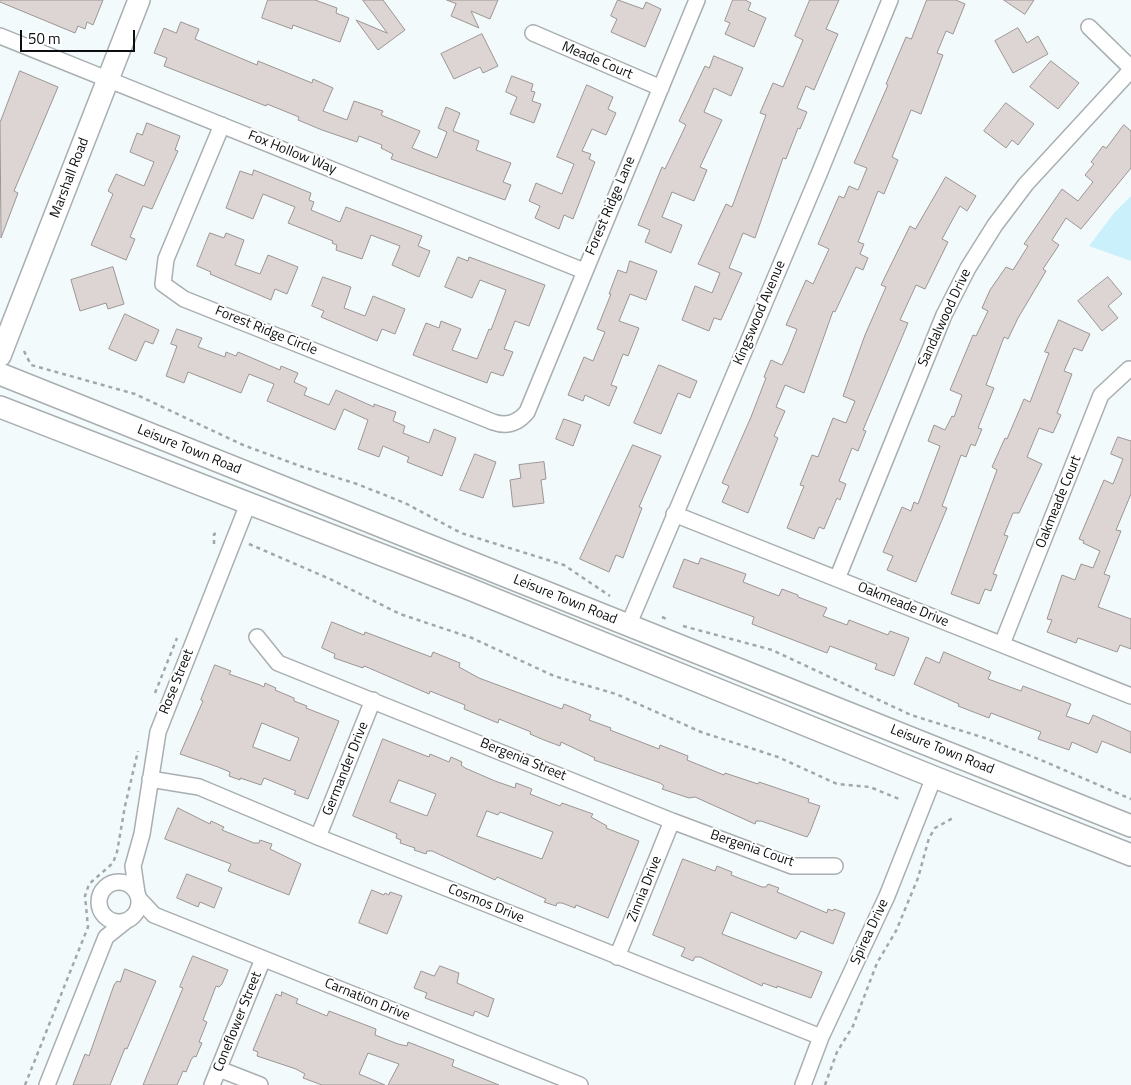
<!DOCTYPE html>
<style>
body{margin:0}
#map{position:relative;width:1131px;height:1085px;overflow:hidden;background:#f3fafc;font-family:"Titillium Web",sans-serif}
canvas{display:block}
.scale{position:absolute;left:20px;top:30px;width:115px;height:22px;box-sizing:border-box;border:2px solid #0b0d0e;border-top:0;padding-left:6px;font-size:15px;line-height:18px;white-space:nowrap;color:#0b0d0e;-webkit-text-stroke:4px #fff;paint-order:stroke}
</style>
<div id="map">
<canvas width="1131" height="1085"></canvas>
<div class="scale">50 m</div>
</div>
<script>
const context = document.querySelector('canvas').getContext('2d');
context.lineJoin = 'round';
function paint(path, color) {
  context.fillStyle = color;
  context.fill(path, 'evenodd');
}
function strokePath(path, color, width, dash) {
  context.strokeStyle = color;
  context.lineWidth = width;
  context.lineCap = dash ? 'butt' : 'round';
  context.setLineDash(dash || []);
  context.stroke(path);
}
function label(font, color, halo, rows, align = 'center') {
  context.font = font + ' "Titillium Web",sans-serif';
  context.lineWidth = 4;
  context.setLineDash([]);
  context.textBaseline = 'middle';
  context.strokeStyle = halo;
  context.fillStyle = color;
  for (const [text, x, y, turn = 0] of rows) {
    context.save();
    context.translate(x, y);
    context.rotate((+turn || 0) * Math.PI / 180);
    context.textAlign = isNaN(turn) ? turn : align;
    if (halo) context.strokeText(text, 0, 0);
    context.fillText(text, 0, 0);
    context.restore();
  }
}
paint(new Path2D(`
 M 1131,196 L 1131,261 L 1089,246 L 1114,213 Z`), '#caf0fb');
const building = new Path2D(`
 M 0,0 L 103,0 L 93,25 L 87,22 L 85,29 L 78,26 L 75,33 L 0,2 Z
 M 268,0 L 315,0 L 337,8 L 336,13 L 349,18 L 340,42 L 293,25 L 292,29 L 262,18 Z
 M 363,0 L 383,0 L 405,30 L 378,50 L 356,20 L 387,33 Z
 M 447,0 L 498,0 L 490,19 L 471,11 L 479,28 L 451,16 L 456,4 Z
 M 618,0 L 643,9 L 646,2 L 661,9 L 645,47 L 611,32 L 617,19 L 611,16 Z
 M 733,0 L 745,0 L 751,3 L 748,10 L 766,18 L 754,47 L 725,34 L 730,23 L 725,21 Z
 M 810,0 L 839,0 L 826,29 L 838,34 L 814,90 L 806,86 L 797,108 L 807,112 L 800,129 L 798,128 L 786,159 L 783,158 L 755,238 L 743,233 L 729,268 L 742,273 L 721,320 L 714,318 L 709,331 L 682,320 L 695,286 L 712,293 L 720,273 L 698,264 L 726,204 L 732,207 L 766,115 L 760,113 L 773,83 L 783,87 L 803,40 L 795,36 Z
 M 927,0 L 956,0 L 965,4 L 953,34 L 946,31 L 937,53 L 943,55 L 921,114 L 911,110 L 892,157 L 898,160 L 884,194 L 878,191 L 858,242 L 864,244 L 860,254 L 868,258 L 863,270 L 856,267 L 835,312 L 833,311 L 804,393 L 785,385 L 776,407 L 785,411 L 774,436 L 778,438 L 748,513 L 722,502 L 729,486 L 722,483 L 751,417 L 766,378 L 764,377 L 771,360 L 782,365 L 788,352 L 797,329 L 786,325 L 806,280 L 813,284 L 829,249 L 818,244 L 839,196 L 844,198 L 849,186 L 858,190 L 867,168 L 854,163 L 888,85 L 886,84 L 906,37 L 911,39 Z
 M 1004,0 L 1034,0 L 1025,14 Z
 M 181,22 L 199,29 L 195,39 L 257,65 L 258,61 L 312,83 L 313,79 L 333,88 L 323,111 L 347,120 L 354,101 L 383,111 L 381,115 L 420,131 L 412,148 L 437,158 L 447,132 L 438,128 L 446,107 L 460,113 L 453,131 L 479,141 L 476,150 L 511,163 L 503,182 L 511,185 L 505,200 L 391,159 L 393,154 L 381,148 L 382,145 L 359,136 L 357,142 L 322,130 L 298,120 L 299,117 L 267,104 L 266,106 L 164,66 L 167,58 L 154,53 L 164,28 L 176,33 Z
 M 1018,28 L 1027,43 L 1038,36 L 1048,54 L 1013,73 L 995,41 Z
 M 482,34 L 498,66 L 483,73 L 480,67 L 454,79 L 441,54 Z
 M 714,56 L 743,68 L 731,96 L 714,88 L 704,112 L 722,120 L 700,167 L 707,170 L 694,201 L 672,192 L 662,217 L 682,225 L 671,253 L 645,242 L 650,230 L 638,225 L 662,167 L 665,169 L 686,125 L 679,121 L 705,66 L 709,68 Z
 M 1051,61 L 1079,83 L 1058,109 L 1030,87 Z
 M 20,71 L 58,87 L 14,191 L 18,193 L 1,238 L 0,123 Z
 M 512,76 L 533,84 L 531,91 L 535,92 L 532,101 L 541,104 L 534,123 L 510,114 L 517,97 L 506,92 Z
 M 587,85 L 613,97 L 608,109 L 616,113 L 606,135 L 592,129 L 582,151 L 591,154 L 589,159 L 595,162 L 573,219 L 564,215 L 559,229 L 535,218 L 540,206 L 529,201 L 536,183 L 562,194 L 574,164 L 557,157 Z
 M 1006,103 L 1034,124 L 1018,145 L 1012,140 L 1006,148 L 984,131 Z
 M 147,123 L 180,136 L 175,150 L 178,151 L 152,209 L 143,206 L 130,237 L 135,239 L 126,260 L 91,245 L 113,194 L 108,191 L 116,174 L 144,186 L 154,162 L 130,152 L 137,133 L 142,135 Z
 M 1124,125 L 1131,131 L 1131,168 L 1081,229 L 1066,218 L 1052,240 L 1059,245 L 1043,269 L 1046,271 L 1018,318 L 1008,339 L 1004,337 L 986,385 L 994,388 L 978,428 L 982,429 L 975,446 L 971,444 L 966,457 L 961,455 L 942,506 L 947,508 L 916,582 L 887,570 L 893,556 L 883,552 L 902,507 L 911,511 L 914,502 L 918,504 L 940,446 L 928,441 L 934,425 L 945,430 L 952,416 L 954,417 L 962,395 L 950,390 L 973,335 L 976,336 L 988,311 L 982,308 L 990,290 L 1006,267 L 1013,270 L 1028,246 L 1024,244 L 1062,189 L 1078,201 L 1093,182 L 1085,175 L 1094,164 L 1091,162 L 1103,146 L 1106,148 Z
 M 254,170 L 311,193 L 309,200 L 314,202 L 311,210 L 340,222 L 346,207 L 422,236 L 418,246 L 430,251 L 419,277 L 392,265 L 400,246 L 371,235 L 362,259 L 336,250 L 337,245 L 332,243 L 333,241 L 288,223 L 295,207 L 263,194 L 253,219 L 226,208 L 240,171 L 252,175 Z
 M 946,177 L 976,196 L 967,211 L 960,206 L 942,239 L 948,242 L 925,289 L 916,285 L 900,320 L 908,323 L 863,430 L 866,431 L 858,451 L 852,448 L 839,481 L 846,484 L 840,500 L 837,498 L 824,529 L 819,527 L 814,539 L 787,528 L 804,486 L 800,485 L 812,455 L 818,457 L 833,418 L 846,423 L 855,401 L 843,396 L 865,335 L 886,287 L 881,285 L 910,226 L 915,229 Z
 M 210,233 L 224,238 L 226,233 L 244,240 L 235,265 L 260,274 L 268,255 L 298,267 L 287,294 L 275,289 L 271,300 L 210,274 L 211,272 L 197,266 Z
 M 458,257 L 468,261 L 469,257 L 545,285 L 529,326 L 515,321 L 504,349 L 513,352 L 503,376 L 491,372 L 487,383 L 413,355 L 426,323 L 439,328 L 441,321 L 461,329 L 452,350 L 477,359 L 489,329 L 491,330 L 506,290 L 480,280 L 472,298 L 445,287 Z
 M 630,261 L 657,271 L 646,300 L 630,294 L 619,321 L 639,328 L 628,356 L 623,354 L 611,385 L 617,387 L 609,406 L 585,395 L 583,401 L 568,395 L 584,357 L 593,361 L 605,332 L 597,329 L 611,294 L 609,294 L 618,270 L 626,273 Z
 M 113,267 L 124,304 L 108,309 L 106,303 L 80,311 L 71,280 Z
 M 323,277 L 351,287 L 344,308 L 365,316 L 373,296 L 405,309 L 395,334 L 382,329 L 377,341 L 321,317 L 324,311 L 312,306 Z
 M 1108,277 L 1122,294 L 1108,306 L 1118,318 L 1102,331 L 1078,301 Z
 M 125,314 L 159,330 L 153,344 L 145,341 L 136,361 L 109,349 Z
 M 1059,320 L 1090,334 L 1082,351 L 1074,348 L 1064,371 L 1072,374 L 1057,413 L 1061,415 L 1053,433 L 1039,428 L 1027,457 L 1042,464 L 1019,513 L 1013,513 L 1004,535 L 1008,536 L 993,574 L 997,575 L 991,591 L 985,589 L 979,604 L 951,594 L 997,470 L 992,467 L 1005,438 L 1007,439 L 1024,399 L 1030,402 L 1049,353 L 1045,352 Z
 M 177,329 L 202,338 L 198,347 L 225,357 L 226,352 L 236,356 L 238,352 L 280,370 L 281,366 L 298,373 L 294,382 L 307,388 L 304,395 L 329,405 L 336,390 L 374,407 L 374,404 L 396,412 L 393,421 L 405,426 L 403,433 L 429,443 L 434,429 L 456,438 L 442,476 L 407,462 L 409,457 L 383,446 L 379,457 L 358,449 L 368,420 L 344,409 L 335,430 L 267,401 L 274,384 L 249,374 L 241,393 L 188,372 L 184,383 L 166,376 L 177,346 L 171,344 Z
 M 659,365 L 697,381 L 690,398 L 678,393 L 661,434 L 634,423 Z
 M 564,419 L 581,425 L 573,446 L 556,439 Z
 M 1118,437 L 1131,441 L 1131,494 L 1116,530 L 1121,531 L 1104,574 L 1110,576 L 1098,607 L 1131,619 L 1131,649 L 1120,645 L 1117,652 L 1078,638 L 1076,643 L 1047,632 L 1052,620 L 1047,619 L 1062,575 L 1075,580 L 1081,564 L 1093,568 L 1100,551 L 1083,543 L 1084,541 L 1079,539 L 1104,480 L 1113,484 L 1123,459 L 1111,454 Z
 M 633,445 L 661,456 L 639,507 L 642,508 L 623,558 L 616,555 L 609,572 L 580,559 Z
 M 475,454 L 496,462 L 483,498 L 460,490 Z
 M 544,462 L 546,479 L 541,480 L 544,503 L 513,507 L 510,480 L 521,478 L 519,465 Z
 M 701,558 L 746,574 L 743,582 L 779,596 L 782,589 L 798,595 L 798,597 L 827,608 L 823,616 L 847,625 L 849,620 L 888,635 L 890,631 L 909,638 L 894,676 L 875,669 L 877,664 L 830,646 L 827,653 L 752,624 L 754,617 L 673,587 L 684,559 L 698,564 Z
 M 332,622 L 364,635 L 365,632 L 431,657 L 433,652 L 460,663 L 459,667 L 479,678 L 562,709 L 564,704 L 591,715 L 589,720 L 611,728 L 610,730 L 659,749 L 660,745 L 688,756 L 687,760 L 724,775 L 725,773 L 758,784 L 759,782 L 809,799 L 808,802 L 820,806 L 810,832 L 807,837 L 761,821 L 756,821 L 755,824 L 695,797 L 689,798 L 662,789 L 664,786 L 660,783 L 594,760 L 595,758 L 561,742 L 560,746 L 544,740 L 530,734 L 531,732 L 499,719 L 498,723 L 464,709 L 465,705 L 430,691 L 429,694 L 369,668 L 364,666 L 363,668 L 334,658 L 335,654 L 322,648 Z
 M 944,652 L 991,672 L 988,679 L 1021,691 L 1023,686 L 1071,704 L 1066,716 L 1089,724 L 1093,715 L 1131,732 L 1131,753 L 1102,741 L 1097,753 L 1072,742 L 1069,750 L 1038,739 L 1041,732 L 991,713 L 989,718 L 958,706 L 959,704 L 914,684 L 926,657 L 939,663 Z
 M 215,665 L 231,671 L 229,674 L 260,685 L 264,687 L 265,683 L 276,688 L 275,690 L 294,698 L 294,701 L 307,706 L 306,708 L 339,721 L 308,799 L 294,794 L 296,791 L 264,778 L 261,785 L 240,778 L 240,780 L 229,776 L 230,772 L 218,767 L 180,754 L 203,701 L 201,700 ZM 262,723 L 299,738 L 290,761 L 253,747 Z
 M 383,739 L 429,757 L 430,754 L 449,762 L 451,757 L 462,762 L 461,765 L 465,768 L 495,781 L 515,788 L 516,783 L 532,789 L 530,794 L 560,806 L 562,803 L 593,814 L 591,817 L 607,826 L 606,828 L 639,841 L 608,918 L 576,905 L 575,908 L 562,903 L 557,903 L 556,906 L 544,902 L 546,899 L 497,877 L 495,880 L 432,851 L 427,851 L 426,854 L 414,850 L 415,848 L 400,843 L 401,840 L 396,838 L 397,834 L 353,816 ZM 399,780 L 436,794 L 427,816 L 390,802 ZM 487,811 L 498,815 L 500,812 L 553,832 L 542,859 L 477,836 Z
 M 178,808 L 210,824 L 211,821 L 224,827 L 222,830 L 254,843 L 259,843 L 260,840 L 272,844 L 270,849 L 301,864 L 289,895 L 228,871 L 231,864 L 165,839 Z
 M 683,859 L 715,871 L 717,866 L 732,872 L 731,875 L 762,887 L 766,887 L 768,884 L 779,888 L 777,892 L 827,913 L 828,909 L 833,911 L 834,909 L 845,913 L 833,944 L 801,931 L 796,939 L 731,912 L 722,934 L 822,972 L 811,998 L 777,986 L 777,988 L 763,983 L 762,986 L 700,957 L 695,957 L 693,961 L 681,956 L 685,948 L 653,935 Z
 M 187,874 L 222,888 L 214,908 L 200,902 L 198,907 L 177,898 Z
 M 372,890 L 384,895 L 385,893 L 389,895 L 390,892 L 402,896 L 387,934 L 359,923 Z
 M 193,956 L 228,970 L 222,984 L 219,987 L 216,986 L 203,1020 L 207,1022 L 199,1042 L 202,1043 L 196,1057 L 194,1056 L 191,1060 L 186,1072 L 183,1071 L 177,1085 L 143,1085 L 183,988 L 180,987 Z
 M 440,966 L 459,973 L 457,983 L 494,999 L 488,1017 L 475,1011 L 473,1016 L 425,998 L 427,993 L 414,988 L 421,971 L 434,976 Z
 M 125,969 L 156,981 L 127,1049 L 125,1048 L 110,1085 L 73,1085 L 85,1054 L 89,1056 L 114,985 L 117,981 L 120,982 Z
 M 282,992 L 298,999 L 296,1003 L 327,1016 L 329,1011 L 376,1029 L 375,1035 L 398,1044 L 407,1046 L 408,1042 L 454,1060 L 452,1066 L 499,1085 L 388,1085 L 399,1064 L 368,1053 L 359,1074 L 385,1085 L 322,1085 L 303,1078 L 305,1074 L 296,1069 L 257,1056 L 258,1052 L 253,1050 L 276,994 L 281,996 Z`);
paint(building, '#dcd5d4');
strokePath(building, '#9b9593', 1);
const street = new Path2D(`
 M 1089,27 L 1131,68
 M 533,33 L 661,88
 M 0,36 L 584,271
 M 222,125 L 166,259 L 163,284 L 184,299 L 493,422 C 507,427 518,423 527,412 L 697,0
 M 674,514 L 1131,696
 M 837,579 L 944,315 L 968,268 L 995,225 L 1026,184 L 1131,70
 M 628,626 L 819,174 L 890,0
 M 257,637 L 278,663 L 672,821 L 792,866 L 835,866
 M 1002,644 L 1101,395 L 1129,369
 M 150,779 L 199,787 L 318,837 L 821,1037
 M 318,837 L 373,700
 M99 902a20 20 0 1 1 40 0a20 20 0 1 1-40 0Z
 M 137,893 L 133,866 L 142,834 L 158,732 L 248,504
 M 139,899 L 154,915 L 580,1085
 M 617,957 L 672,821
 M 219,1069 L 260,1085
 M 47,1085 L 106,937 L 126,921
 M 212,1085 L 263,959
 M 803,1085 L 821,1037 L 887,896 L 934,777`);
const secondary = new Path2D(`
 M 0,356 L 139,0
 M 0,374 L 1131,826
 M 0,407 L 467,588 L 934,777 L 1131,855`);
strokePath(street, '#a9afb1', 18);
strokePath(secondary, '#a9afb1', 24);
strokePath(new Path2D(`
 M 24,351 L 31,365 L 135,394 L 243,445 L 303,467 L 357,484 L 405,503 L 461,533 L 564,565 L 610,596
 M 214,544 L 214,534 L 220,533
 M 249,544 L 330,579 L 400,614 L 472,638 L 554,676 L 616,694 L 701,732 L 778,757 L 837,784 L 870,787 L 899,799
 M 662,617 L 669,620
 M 683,626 L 772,650 L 911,715 L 985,738 L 1041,760 L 1131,799
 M 155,693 L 177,638
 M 25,1085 L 88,927 L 85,896 L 89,884 L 113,863 L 117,852 L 125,806 L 138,751
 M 825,1085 L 837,1052 L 853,1026 L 877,963 L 896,931 L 918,878 L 929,838 L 935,828 L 953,818`), '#a2a8a9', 2.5, [4, 4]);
strokePath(street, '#fff', 15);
strokePath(secondary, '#fff', 21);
label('14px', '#0b0d0e', '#fff', [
 ["Meade Court",597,61,23],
 ["Fox Hollow Way",292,153,22],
 ["Marshall Road",70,178,-69],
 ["Forest Ridge Lane",611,206,-67],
 ["Kingswood Avenue",760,313,-67],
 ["Sandalwood Drive",945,318,-65],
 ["Forest Ridge Circle",266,331,22],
 ["Leisure Town Road",189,450,22],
 ["Oakmeade Court",1059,502,-68],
 ["Leisure Town Road",565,600,22],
 ["Oakmeade Drive",903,605,22],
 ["Rose Street",177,682,-68],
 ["Leisure Town Road",942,750,22],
 ["Bergenia Street",523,760,22],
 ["Germander Drive",346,769,-68],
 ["Bergenia Court",752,849,19],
 ["Zinnia Drive",645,889,-68],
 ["Cosmos Drive",486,904,22],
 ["Spirea Drive",870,932,-65],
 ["Carnation Drive",367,1000,22],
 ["Coneflower Street",238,1022,-68]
]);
</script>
